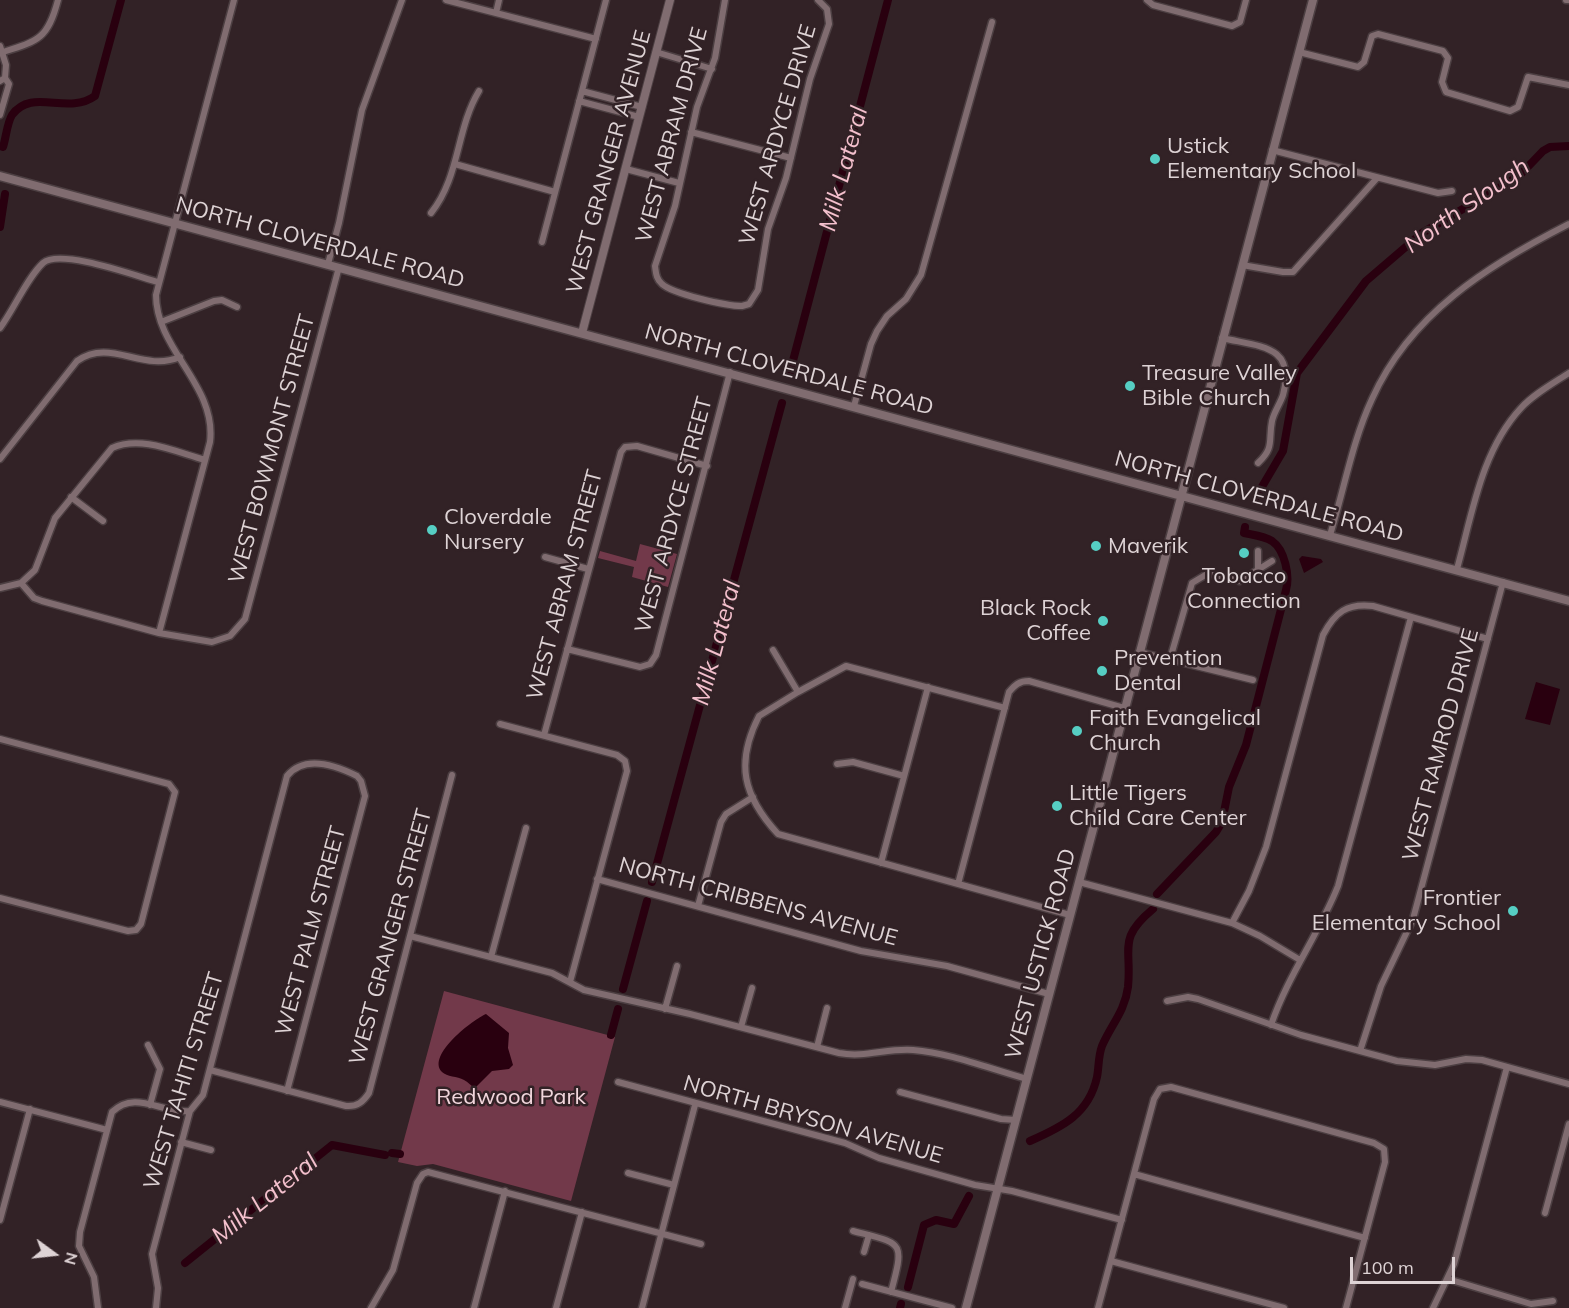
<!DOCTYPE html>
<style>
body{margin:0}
#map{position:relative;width:1569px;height:1308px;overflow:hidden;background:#322226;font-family:Mulish,sans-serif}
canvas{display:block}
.north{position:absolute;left:24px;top:1224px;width:60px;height:60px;-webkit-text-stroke:4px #322226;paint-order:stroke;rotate:105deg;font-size:16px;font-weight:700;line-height:24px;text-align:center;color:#ded3d5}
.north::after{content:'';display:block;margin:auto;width:21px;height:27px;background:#ded3d5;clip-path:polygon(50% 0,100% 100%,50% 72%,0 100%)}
.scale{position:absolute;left:1350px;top:1257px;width:105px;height:27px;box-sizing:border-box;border:3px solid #ded3d5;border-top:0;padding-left:8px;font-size:18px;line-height:21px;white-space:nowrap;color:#ded3d5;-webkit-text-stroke:4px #322226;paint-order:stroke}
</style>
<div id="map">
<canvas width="1569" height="1308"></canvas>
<div class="north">N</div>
<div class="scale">100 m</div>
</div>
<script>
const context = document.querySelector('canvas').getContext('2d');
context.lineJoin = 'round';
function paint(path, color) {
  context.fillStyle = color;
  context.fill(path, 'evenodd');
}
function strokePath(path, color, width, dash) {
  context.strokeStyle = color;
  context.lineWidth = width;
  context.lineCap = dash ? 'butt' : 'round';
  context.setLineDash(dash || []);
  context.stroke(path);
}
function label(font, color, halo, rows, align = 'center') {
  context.font = font + ' Mulish,sans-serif';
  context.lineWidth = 5;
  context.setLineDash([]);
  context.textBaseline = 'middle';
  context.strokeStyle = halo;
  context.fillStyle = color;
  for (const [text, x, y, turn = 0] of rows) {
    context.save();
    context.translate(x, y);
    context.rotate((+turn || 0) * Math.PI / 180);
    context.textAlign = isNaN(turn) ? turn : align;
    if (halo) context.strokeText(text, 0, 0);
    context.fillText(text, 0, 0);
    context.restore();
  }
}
paint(new Path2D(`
 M 640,544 L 677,554 L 668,587 L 632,577 L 634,567 L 598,558 L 600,551 L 636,561 Z
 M 444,991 L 615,1037 L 571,1201 L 433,1164 L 417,1166 L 398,1162 Z`), '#72394a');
paint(new Path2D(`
 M 1302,556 L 1321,559 L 1323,562 L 1304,573 L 1299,559 Z
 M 1536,682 L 1560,689 L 1550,725 L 1525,719 Z
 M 486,1014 L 509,1033 L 508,1048 L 513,1065 L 509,1069 L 492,1071 L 475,1088 C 471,1086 468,1082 464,1080 C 457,1076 447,1077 442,1072 C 426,1055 474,1019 486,1014 Z`), '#29000f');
strokePath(new Path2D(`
 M 3,147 C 6,138 7,123 12,115 C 32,87 67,116 95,96 L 121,0
 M 0,227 L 5,194
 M 790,372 L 888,0
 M 1256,497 L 1283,451 L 1297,373 L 1366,281 L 1422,233 L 1519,176 L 1543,151 L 1550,147 L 1569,146
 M 652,882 L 782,403
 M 1157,894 L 1216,832 L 1222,822 L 1229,787 L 1246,745 L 1286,590 C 1290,576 1285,550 1272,541 C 1264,536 1253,535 1244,533 L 1245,527
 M 623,989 L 647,901
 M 611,1035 L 618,1009
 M 1030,1141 C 1062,1127 1089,1114 1097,1077 C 1099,1067 1098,1057 1102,1046 C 1111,1025 1125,1011 1128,987 C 1132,948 1117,939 1153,909
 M 392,1153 L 400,1154
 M 185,1263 L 332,1145 L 385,1155
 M 908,1287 L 924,1225 L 936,1220 L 954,1224 L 969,1196
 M 900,1308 L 901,1304`), '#29000f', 8);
const minor = new Path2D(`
 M 446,0 L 596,39
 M 725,0 L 715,58 L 697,107 L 675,206 L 655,266 C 656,273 656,279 662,284 C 673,294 726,306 742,306 L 749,304 L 758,290 L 768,229 L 786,178 L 810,79 L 829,24 L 827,9 L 818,0
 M 1147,0 L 1153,5 L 1232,26 L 1240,22 L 1246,0
 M 1566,0 L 1569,0
 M 496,13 L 499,0
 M 0,46 L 6,65 L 5,78
 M 3,52 C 39,41 48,38 58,0
 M 656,52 L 712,69
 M 1299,52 L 1358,67 L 1364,62 L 1372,36 L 1378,34 L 1443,51 L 1448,58 L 1442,82 L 1446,92 L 1510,111 L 1518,107 L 1528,77 L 1569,85
 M 0,81 L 5,78 L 9,84 L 0,115
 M 582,91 L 642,107
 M 579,101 L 639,117
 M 691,132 L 791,158
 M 1272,150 L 1438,193 L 1452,191
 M 455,164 L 555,192
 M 626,169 L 679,183
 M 431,213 C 460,177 456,129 479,91
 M 542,242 L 606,0
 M 328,264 L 339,223 L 362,110 L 402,0
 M 1242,265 L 1283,272 L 1293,272 L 1377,178
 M 161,322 L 214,301 L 222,300 L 237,307
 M 0,328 C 14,309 27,278 43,263 C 60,248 136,276 158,282
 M 1222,338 C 1261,347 1296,345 1283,395 C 1280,404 1274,412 1272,421 C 1268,441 1275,447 1258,463
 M 854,406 L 871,344 L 877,331 L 887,316 L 906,299 L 921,275 L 992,22
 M 0,459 L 77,361 C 111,337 142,373 180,357
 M 71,497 L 103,521
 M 1330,535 C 1344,490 1352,442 1372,399 C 1410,314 1488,265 1569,224
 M 545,557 L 588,569
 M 1457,569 C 1472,515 1481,451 1521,408 C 1534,394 1552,384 1569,373
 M 1258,570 L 1258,551
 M 21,583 L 35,570 L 55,518 L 112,448 C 141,435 176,452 205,460
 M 0,588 L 21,583 L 34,598 L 42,601 L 159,633 L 212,642 L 230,636 L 245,619 L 339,267
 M 159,633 L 210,442 C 217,385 156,350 156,295 L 234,0
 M 567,649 L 640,667 L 650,664 L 656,655 L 730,372
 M 773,650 L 798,692 L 846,666 L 1005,708
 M 1139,652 L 1253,680
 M 1170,659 L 1192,583 L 1207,574 L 1240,581 L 1272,561
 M 798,692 L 759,716 C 735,763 743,796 778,834 L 1070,915
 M 500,724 L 617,755 L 625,761 L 627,771 L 570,982
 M 544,735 L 621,452 L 625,447 L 637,446 L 707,466
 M 0,739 L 169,784 L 175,792 L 141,924 L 136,930 L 128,931 L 0,898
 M 837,764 L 853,762 L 904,776
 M 881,863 L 928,687
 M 597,879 L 861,951 L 947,966 L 1049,994
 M 1079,882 L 1232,923 L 1260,936 L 1300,960
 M 958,884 L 1009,692 C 1015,685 1019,681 1029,681 L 1124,708
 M 698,906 L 721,822 L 726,814 L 753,797
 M 1232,923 L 1249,891 L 1266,847 L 1323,635 C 1335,612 1347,603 1373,606 L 1488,639
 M 410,936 L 552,973 L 584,990 L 690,1014 L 839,1053 C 865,1058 887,1048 913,1050 C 951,1053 990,1069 1027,1079
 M 491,957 L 526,828
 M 1167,1001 L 1188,997 L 1198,999 L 1301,1035 L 1397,1061 L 1435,1065 L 1466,1059 L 1482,1060 L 1569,1084
 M 665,1009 L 677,966
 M 1271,1025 C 1288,975 1319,934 1338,886 L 1411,617
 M 741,1027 L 752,988
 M 148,1045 L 160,1069 L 150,1105
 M 817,1047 L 827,1008
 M 1360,1051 L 1381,986 L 1413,919 L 1503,582
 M 210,1070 L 346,1106 C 357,1107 363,1102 369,1093 L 452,775
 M 618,1082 L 845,1143 L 879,1158 L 975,1185 L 1012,1191 L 1122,1220
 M 900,1092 L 1001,1119 L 1016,1120
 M 0,1102 L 107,1130
 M 181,1142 L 211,1150
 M 628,1173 L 674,1185
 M 1134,1174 L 1365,1238
 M 1545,1213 L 1569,1124
 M 0,1220 L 30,1109
 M 853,1231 C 903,1244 905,1240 891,1292
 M 864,1252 L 869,1235
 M 1111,1261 L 1284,1308
 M 1448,1279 L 1531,1304 L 1553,1301
 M 862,1284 L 952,1308
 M 98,1308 L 94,1277 L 79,1246 L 80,1232 L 112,1112 C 136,1089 161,1114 190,1111
 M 156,1308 L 158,1288 L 152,1254 L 190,1111 L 203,1095 L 287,776 C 304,755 335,765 357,776 L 361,781 L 365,796 L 287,1091
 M 371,1308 L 393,1270 L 417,1183 L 423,1174 L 428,1172 L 701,1244
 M 474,1308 L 505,1191
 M 556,1308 L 582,1212
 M 642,1308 L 695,1105
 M 845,1308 L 853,1279
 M 1098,1308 L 1154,1099 L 1160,1089 L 1171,1087 L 1374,1143 L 1384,1149 L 1385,1162 L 1346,1308
 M 1433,1308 L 1454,1264 L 1507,1067`);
const tertiary = new Path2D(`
 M 582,333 L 670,0`);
const secondary = new Path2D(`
 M 0,176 L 1569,601
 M 966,1308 L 1313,0`);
strokePath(minor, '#4c3f42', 9);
strokePath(tertiary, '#4c3f42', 10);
strokePath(secondary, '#4c3f42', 11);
strokePath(minor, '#806c70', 6);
strokePath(tertiary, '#806c70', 8);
strokePath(secondary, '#806c70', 8);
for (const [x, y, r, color] of [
 [1155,159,6,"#56cec3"],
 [1130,386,6,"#56cec3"],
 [432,530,6,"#56cec3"],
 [1096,546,6,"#56cec3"],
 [1244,553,6,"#56cec3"],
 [1103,621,6,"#56cec3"],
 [1102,671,6,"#56cec3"],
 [1077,731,6,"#56cec3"],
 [1057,806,6,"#56cec3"],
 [1513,911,6,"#56cec3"]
]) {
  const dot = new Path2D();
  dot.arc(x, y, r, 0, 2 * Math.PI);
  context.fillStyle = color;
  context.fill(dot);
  strokePath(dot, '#322226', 2);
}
label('22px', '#ded3d5', '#322226', [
 ["WEST ABRAM DRIVE",672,135,-75],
 ["WEST ARDYCE DRIVE",778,135,-74],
 ["WEST GRANGER AVENUE",609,162,-75],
 ["NORTH CLOVERDALE ROAD",320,243,15],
 ["NORTH CLOVERDALE ROAD",789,370,15],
 ["WEST BOWMONT STREET",272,449,-75],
 ["NORTH CLOVERDALE ROAD",1259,497,15],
 ["WEST ARDYCE STREET",674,515,-75],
 ["WEST ABRAM STREET",565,585,-75],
 ["WEST RAMROD DRIVE",1441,745,-75],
 ["NORTH CRIBBENS AVENUE",758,902,15],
 ["WEST PALM STREET",311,931,-75],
 ["WEST GRANGER STREET",391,937,-75],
 ["WEST USTICK ROAD",1041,954,-75],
 ["WEST TAHITI STREET",184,1081,-73],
 ["NORTH BRYSON AVENUE",813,1120,16]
]);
label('22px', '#ded3d5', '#322226', [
 ["Ustick",1167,146],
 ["Elementary School",1167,171],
 ["Treasure Valley",1142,373],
 ["Bible Church",1142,398],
 ["Cloverdale",444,517],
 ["Nursery",444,542],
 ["Maverik",1108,546],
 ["Tobacco",1244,576,"center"],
 ["Connection",1244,601,"center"],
 ["Black Rock",1091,608,"right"],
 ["Coffee",1091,633,"right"],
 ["Prevention",1114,658],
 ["Dental",1114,683],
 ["Faith Evangelical",1089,718],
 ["Church",1089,743],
 ["Little Tigers",1069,793],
 ["Child Care Center",1069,818],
 ["Frontier",1501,898,"right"],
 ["Elementary School",1501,923,"right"]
], 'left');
label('22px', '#f1d6dc', '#322226', [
 ["Redwood Park",511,1097]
]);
label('italic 24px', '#f4c0cd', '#322226', [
 ["Milk Lateral",844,169,-75],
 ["North Slough",1467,206,-35],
 ["Milk Lateral",717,643,-75],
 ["Milk Lateral",265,1199,-39]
]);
</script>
